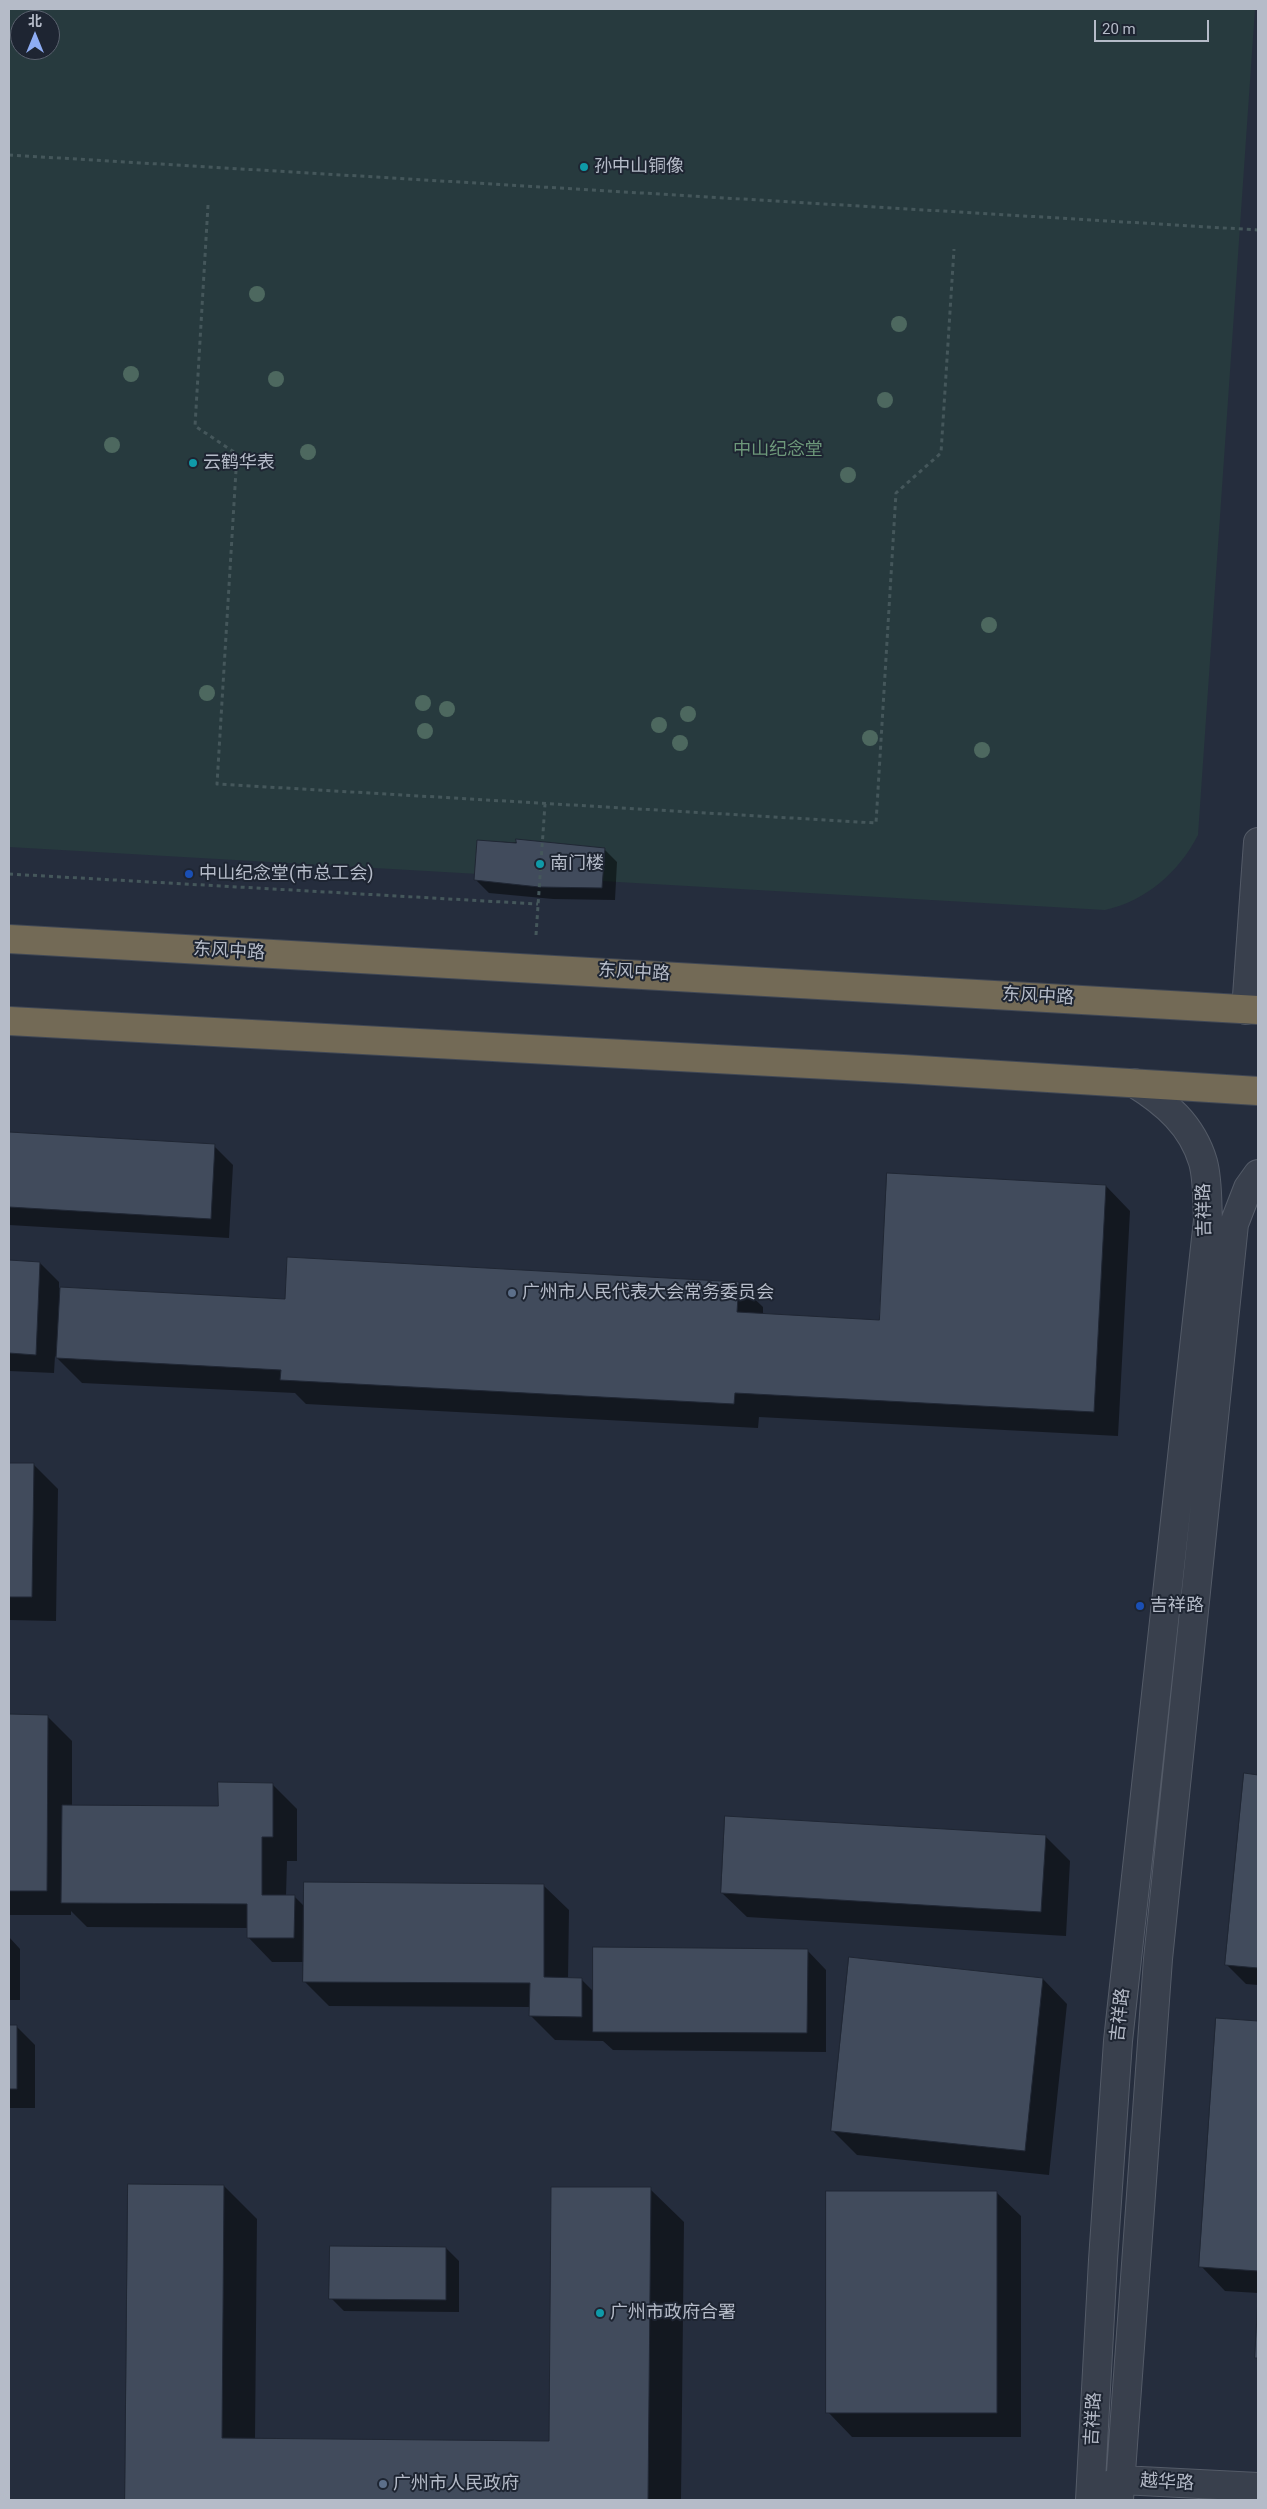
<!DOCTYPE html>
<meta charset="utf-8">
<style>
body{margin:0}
#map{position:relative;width:1267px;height:2509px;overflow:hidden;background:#252d3d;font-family:Roboto,"Noto Sans SC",sans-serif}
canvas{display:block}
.frame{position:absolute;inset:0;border:10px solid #b5bbc8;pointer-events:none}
.north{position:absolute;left:10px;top:10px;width:50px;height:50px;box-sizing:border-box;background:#1e2532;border:1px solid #5a616e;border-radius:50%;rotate:0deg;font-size:14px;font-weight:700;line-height:20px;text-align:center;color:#b5bbc8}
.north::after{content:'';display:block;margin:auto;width:18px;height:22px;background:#8eadf4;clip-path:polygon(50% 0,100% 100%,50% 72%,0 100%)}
.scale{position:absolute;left:1094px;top:20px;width:115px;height:22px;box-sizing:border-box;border:2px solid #b5bbc8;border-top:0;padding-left:6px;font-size:15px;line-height:18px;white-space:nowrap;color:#b5bbc8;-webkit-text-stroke:4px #1e2532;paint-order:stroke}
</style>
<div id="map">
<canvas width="1267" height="2509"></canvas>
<div class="frame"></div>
<div class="north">北</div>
<div class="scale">20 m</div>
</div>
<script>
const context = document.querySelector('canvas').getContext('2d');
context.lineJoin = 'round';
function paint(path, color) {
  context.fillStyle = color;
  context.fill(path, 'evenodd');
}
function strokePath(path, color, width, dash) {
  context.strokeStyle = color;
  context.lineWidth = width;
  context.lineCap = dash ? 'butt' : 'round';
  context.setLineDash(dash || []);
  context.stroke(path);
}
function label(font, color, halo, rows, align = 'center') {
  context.font = font + ' Roboto,"Noto Sans SC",sans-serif';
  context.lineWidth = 4;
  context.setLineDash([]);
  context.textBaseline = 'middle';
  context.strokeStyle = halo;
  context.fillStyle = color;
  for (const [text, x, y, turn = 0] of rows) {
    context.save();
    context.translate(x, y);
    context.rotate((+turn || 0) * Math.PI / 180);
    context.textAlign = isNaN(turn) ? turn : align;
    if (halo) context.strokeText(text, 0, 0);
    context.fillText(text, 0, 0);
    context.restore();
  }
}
paint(new Path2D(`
 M 9,9 L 1255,9 L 1198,835 C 1179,872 1146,901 1105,910 L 9,847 ZM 20,20 L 50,20 L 50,50 L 20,50 Z`), '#273a3e');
paint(new Path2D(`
 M 479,841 L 567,844 L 570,847 L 604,849 L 617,862 L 615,900 L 553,899 L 489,893 L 476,880 Z
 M 9,1133 L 214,1146 L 233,1165 L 229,1238 L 9,1225 Z
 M 1106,1186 L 1130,1211 L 1118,1436 L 759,1417 L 758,1428 L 306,1404 L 295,1393 L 82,1383 L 55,1356 L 54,1373 L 9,1371 L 9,1261 L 40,1263 L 59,1282 L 59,1288 L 286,1300 L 738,1283 L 763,1307 L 763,1315 L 880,1321 Z
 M 9,1464 L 33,1464 L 58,1489 L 56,1621 L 9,1620 Z
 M 9,1716 L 47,1716 L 72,1741 L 72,1806 L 219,1807 L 272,1784 L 297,1809 L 297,1861 L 287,1861 L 286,1896 L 294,1896 L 305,1907 L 544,1886 L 569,1910 L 568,1979 L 581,1979 L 594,1992 L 807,1950 L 826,1970 L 826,2052 L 613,2050 L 603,2041 L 555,2040 L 530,2015 L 531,2007 L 329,2006 L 304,1981 L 304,1962 L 272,1962 L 248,1937 L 248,1928 L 87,1927 L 71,1911 L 71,1915 L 9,1915 Z
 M 1245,1775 L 1258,1776 L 1258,1985 L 1246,1984 L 1227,1965 Z
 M 1046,1837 L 1070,1861 L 1066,1936 L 747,1917 L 722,1893 Z
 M 9,1937 L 20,1949 L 20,2000 L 9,2000 Z
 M 1043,1979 L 1067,2004 L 1049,2175 L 857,2155 L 832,2130 Z
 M 1217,2020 L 1258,2022 L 1258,2293 L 1225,2291 L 1201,2266 Z
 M 9,2026 L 16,2026 L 35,2045 L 35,2108 L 9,2108 Z
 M 130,2185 L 224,2186 L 257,2219 L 255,2439 L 550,2442 L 650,2189 L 684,2222 L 681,2500 L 126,2500 Z
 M 996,2192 L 1021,2216 L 1021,2437 L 852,2437 L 828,2412 Z
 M 446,2248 L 459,2261 L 459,2312 L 344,2311 L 331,2298 Z`), '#0007');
const building = new Path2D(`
 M 516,839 L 605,848 L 602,888 L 539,887 L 474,880 L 477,840 L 516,843 Z
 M 9,1132 L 215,1144 L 211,1219 L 9,1207 Z
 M 887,1173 L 1106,1185 L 1094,1412 L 735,1393 L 734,1404 L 280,1380 L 281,1370 L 56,1358 L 60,1287 L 285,1299 L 287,1257 L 739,1282 L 737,1312 L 879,1320 Z
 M 9,1260 L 40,1262 L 36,1355 L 9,1353 Z
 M 9,1463 L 34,1463 L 32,1597 L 9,1597 Z
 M 9,1714 L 48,1715 L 47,1891 L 9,1891 Z
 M 1244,1773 L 1258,1775 L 1258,1968 L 1225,1965 Z
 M 218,1782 L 273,1783 L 273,1837 L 262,1837 L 262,1895 L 295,1895 L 294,1938 L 247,1938 L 247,1904 L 61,1903 L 62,1805 L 218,1806 Z
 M 725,1816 L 1046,1835 L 1041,1912 L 721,1893 Z
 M 304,1882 L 544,1884 L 544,1977 L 582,1978 L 582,2017 L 529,2016 L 530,1983 L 303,1982 Z
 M 593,1947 L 808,1949 L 807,2033 L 593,2032 Z
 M 849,1957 L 1043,1978 L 1025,2151 L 831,2131 Z
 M 1216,2018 L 1258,2021 L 1258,2271 L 1199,2267 Z
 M 9,2025 L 17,2025 L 17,2089 L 9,2089 Z
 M 128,2184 L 224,2185 L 222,2438 L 549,2441 L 551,2187 L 651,2187 L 648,2500 L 125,2500 Z
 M 826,2191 L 997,2191 L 997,2413 L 826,2413 Z
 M 330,2246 L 446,2247 L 446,2300 L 329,2299 Z
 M 1258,2298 L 1258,2358 L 1255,2358 Z`);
paint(building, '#414b5c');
strokePath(building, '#202734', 1);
const minor = new Path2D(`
 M 1246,1010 L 1258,842
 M 1105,2487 L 1121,2480 L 1258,2487
 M 1090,2500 L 1103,2260 L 1118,2041 L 1208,1220 C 1207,1202 1208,1180 1203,1162 C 1192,1125 1166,1103 1134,1083
 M 1119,2500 L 1158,1959 L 1234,1224 L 1248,1188 L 1258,1174`);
const highway = new Path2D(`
 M 9,939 L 1258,1010
 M 9,1021 L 903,1069 L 1258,1091`);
strokePath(minor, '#545b68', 30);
strokePath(highway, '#414855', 30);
strokePath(new Path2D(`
 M 9,155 L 1258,230
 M 208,205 L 195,426 L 237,454 L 217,784 L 876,823 L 896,493 L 941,453 L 954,249
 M 9,874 L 538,904
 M 536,935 L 545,804`), '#45575b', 3, [4, 4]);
strokePath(minor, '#39404d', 28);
strokePath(highway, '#736a56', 28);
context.fillStyle = '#4d685f';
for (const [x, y] of [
 [257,294],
 [899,324],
 [131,374],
 [276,379],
 [885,400],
 [112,445],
 [308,452],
 [848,475],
 [989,625],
 [207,693],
 [423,703],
 [447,709],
 [688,714],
 [659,725],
 [425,731],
 [870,738],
 [680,743],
 [982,750]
]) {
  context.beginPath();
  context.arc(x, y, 8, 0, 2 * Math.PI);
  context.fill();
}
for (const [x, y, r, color] of [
 [584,167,5,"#0f9aa8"],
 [193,463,5,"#0f9aa8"],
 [540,864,5,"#0f9aa8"],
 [189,874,5,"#1a4fb4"],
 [512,1293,5,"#5c6f8a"],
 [1140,1606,5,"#1a4fb4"],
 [600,2313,5,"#0f9aa8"],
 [383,2484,5,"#5c6f8a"]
]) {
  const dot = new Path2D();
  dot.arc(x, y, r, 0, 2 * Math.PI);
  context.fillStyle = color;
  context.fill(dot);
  strokePath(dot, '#1e2532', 2);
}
label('18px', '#b5bbc8', '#1e2532', [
 ["孙中山铜像",594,167],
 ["云鹤华表",203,463],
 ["南门楼",550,864],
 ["中山纪念堂(市总工会)",199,874],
 ["广州市人民代表大会常务委员会",522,1293],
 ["吉祥路",1150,1606],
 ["广州市政府合署",610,2313],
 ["广州市人民政府",393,2484]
], 'left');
label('18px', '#6d987a', '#1e2532', [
 ["中山纪念堂",778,450]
]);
label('18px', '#b5bbc8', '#1e2532', [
 ["东风中路",229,952,3],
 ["东风中路",634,973,3],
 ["东风中路",1038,997,3],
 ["吉祥路",1205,1210,-91],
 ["吉祥路",1121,2015,-84],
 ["吉祥路",1094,2419,-87],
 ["越华路",1167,2483,3]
]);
</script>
